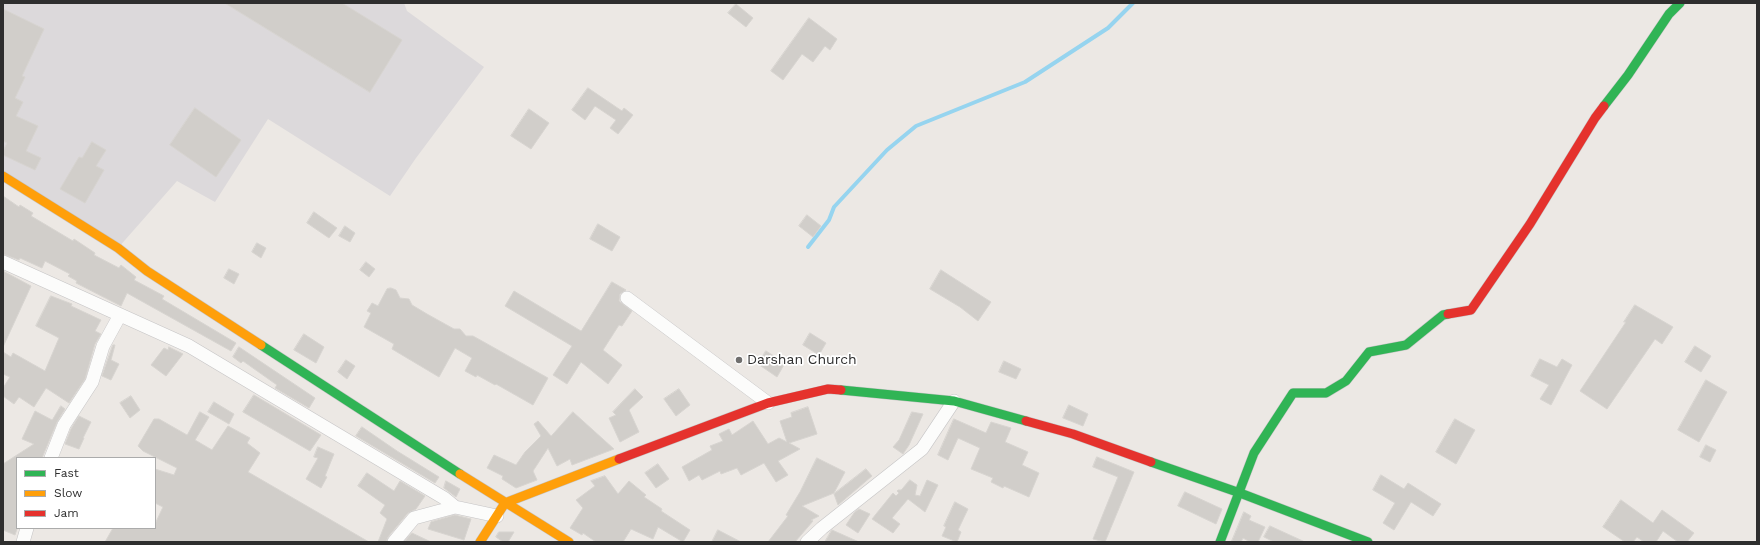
<!DOCTYPE html>
<style>
body{margin:0}
#map{position:relative;width:1760px;height:545px;overflow:hidden;background:#ece8e4;font-family:"Work Sans",sans-serif}
canvas{display:block}
.frame{position:absolute;inset:0;border:4px solid #2e2e2e;pointer-events:none}
.legend{position:absolute;left:16px;top:457px;width:140px;height:72px;box-sizing:border-box;background:#fff;border:1px solid #ababab;margin:0;padding:5px 7px;list-style:none;font-size:12px;color:#2e2e2e}
.legend li{display:flex;align-items:center;gap:8px;height:20px}
.legend b{width:20px;border:1px solid #ababab}
</style>
<div id="map">
<canvas width="1760" height="545"></canvas>
<div class="frame"></div>
<ul class="legend">
<li><b style="height:5px;background:#30b455"></b>Fast</li>
<li><b style="height:5px;background:#ff9f0a"></b>Slow</li>
<li><b style="height:5px;background:#e5322d"></b>Jam</li>
</ul>
</div>
<script>
const context = document.querySelector('canvas').getContext('2d');
context.lineJoin = 'round';
function paint(path, color) {
  context.fillStyle = color;
  context.fill(path, 'evenodd');
}
function strokePath(path, color, width, dash) {
  context.strokeStyle = color;
  context.lineWidth = width;
  context.lineCap = dash ? 'butt' : 'round';
  context.setLineDash(dash || []);
  context.stroke(path);
}
function label(font, color, halo, rows, align = 'center') {
  context.font = font + ' "Work Sans",sans-serif';
  context.lineWidth = 3.5;
  context.setLineDash([]);
  context.textBaseline = 'middle';
  context.strokeStyle = halo;
  context.fillStyle = color;
  for (const [text, x, y, turn = 0] of rows) {
    context.save();
    context.translate(x, y);
    context.rotate((+turn || 0) * Math.PI / 180);
    context.textAlign = isNaN(turn) ? turn : align;
    if (halo) context.strokeText(text, 0, 0);
    context.fillText(text, 0, 0);
    context.restore();
  }
}
paint(new Path2D(`
 M 3,3 L 404,3 L 407,11 L 484,67 L 416,158 L 390,196 L 268,119 L 215,202 L 177,181 L 118,248 L 3,176 Z`), '#dcd9db');
strokePath(new Path2D(`
 M 808,247 L 829,220 L 834,207 L 887,150 L 916,126 L 1025,82 L 1108,28 L 1133,3`), '#96d4ef', 4);
const building = new Path2D(`
 M 225,3 L 342,3 L 402,40 L 370,92 Z
 M 736,4 L 753,18 L 746,27 L 728,13 Z
 M 3,9 L 44,29 L 22,76 L 25,77 L 15,98 L 23,102 L 16,116 L 38,126 L 26,151 L 41,158 L 35,170 L 3,155 L 3,151 L 7,143 L 3,141 Z
 M 809,18 L 837,39 L 830,50 L 825,46 L 813,62 L 802,54 L 783,80 L 771,71 Z
 M 588,88 L 622,111 L 624,108 L 633,115 L 618,134 L 610,128 L 616,120 L 595,106 L 585,120 L 572,110 Z
 M 195,108 L 241,140 L 216,177 L 170,145 Z
 M 529,109 L 549,123 L 531,149 L 511,136 Z
 M 92,142 L 106,150 L 96,166 L 104,170 L 85,203 L 60,189 L 79,157 L 82,158 Z
 M 3,196 L 19,207 L 20,205 L 33,213 L 31,216 L 73,241 L 74,239 L 95,253 L 94,255 L 119,268 L 121,265 L 136,277 L 134,280 L 164,296 L 162,299 L 236,343 L 231,351 L 127,293 L 121,306 L 76,283 L 77,281 L 68,276 L 70,274 L 45,261 L 42,268 L 20,258 L 19,260 L 3,254 Z
 M 314,212 L 337,228 L 329,238 L 307,223 Z
 M 807,215 L 821,226 L 813,237 L 799,226 Z
 M 598,224 L 620,237 L 612,251 L 590,239 Z
 M 345,226 L 355,233 L 350,242 L 339,236 Z
 M 257,243 L 266,248 L 261,258 L 252,252 Z
 M 366,262 L 375,269 L 369,277 L 360,270 Z
 M 229,269 L 239,274 L 234,284 L 224,278 Z
 M 941,270 L 991,302 L 978,321 L 960,307 L 930,289 Z
 M 3,271 L 31,286 L 3,347 Z
 M 612,282 L 626,290 L 620,294 L 619,301 L 632,311 L 622,326 L 619,325 L 603,350 L 622,365 L 608,384 L 581,362 L 567,384 L 553,375 L 572,346 L 505,306 L 514,291 L 581,331 Z
 M 391,288 L 396,290 L 400,298 L 409,299 L 412,305 L 427,314 L 454,329 L 460,329 L 466,336 L 473,336 L 482,341 L 548,378 L 533,405 L 496,384 L 495,385 L 477,375 L 476,377 L 465,371 L 472,358 L 455,348 L 439,377 L 392,349 L 394,344 L 364,327 L 371,313 L 367,311 L 372,303 L 378,306 L 387,289 Z
 M 51,296 L 72,304 L 71,306 L 101,320 L 95,331 L 101,334 L 95,344 L 85,379 L 69,403 L 46,388 L 34,407 L 19,397 L 14,404 L 3,396 L 3,388 L 10,377 L 3,374 L 3,352 L 11,357 L 13,353 L 45,371 L 59,338 L 36,326 Z
 M 1635,305 L 1673,327 L 1662,344 L 1655,339 L 1607,409 L 1580,391 L 1626,322 L 1624,322 Z
 M 810,333 L 826,343 L 819,355 L 803,345 Z
 M 304,334 L 324,347 L 316,363 L 294,350 Z
 M 113,345 L 115,345 L 111,360 L 119,364 L 111,380 L 102,376 Z
 M 1695,346 L 1711,356 L 1701,372 L 1685,362 Z
 M 169,347 L 183,354 L 166,376 L 151,365 L 164,348 L 168,350 Z
 M 239,347 L 315,398 L 309,408 L 275,388 L 277,385 L 243,361 L 241,363 L 233,357 Z
 M 766,351 L 785,363 L 777,377 L 758,364 Z
 M 1540,359 L 1557,367 L 1562,359 L 1572,365 L 1551,405 L 1540,399 L 1549,385 L 1531,376 Z
 M 346,360 L 355,366 L 347,379 L 338,372 Z
 M 1004,361 L 1021,369 L 1016,379 L 999,372 Z
 M 1706,380 L 1727,392 L 1699,442 L 1678,430 Z
 M 635,389 L 643,397 L 629,410 L 639,432 L 620,442 L 609,418 L 616,415 L 613,412 Z
 M 679,389 L 690,405 L 676,416 L 664,399 Z
 M 254,395 L 321,435 L 310,451 L 243,412 Z
 M 131,396 L 140,410 L 130,418 L 120,403 Z
 M 214,402 L 234,414 L 229,424 L 208,412 Z
 M 1069,405 L 1088,414 L 1083,426 L 1063,418 Z
 M 61,406 L 65,409 L 57,422 L 42,458 L 17,458 L 17,529 L 15,535 L 3,530 L 3,464 L 34,444 L 22,439 L 35,411 L 52,420 Z
 M 808,407 L 817,434 L 789,443 L 800,449 L 778,461 L 788,475 L 776,482 L 764,463 L 741,475 L 737,468 L 721,474 L 720,471 L 702,480 L 699,475 L 689,481 L 682,467 L 712,450 L 710,446 L 723,441 L 719,434 L 729,429 L 732,435 L 753,421 L 768,444 L 779,438 L 787,442 L 780,421 L 792,417 L 791,413 Z
 M 200,412 L 209,417 L 195,440 L 212,450 L 228,426 L 250,438 L 247,443 L 260,453 L 248,472 L 369,542 L 105,542 L 113,528 L 155,528 L 155,524 L 163,507 L 155,503 L 155,469 L 174,475 L 177,468 L 143,451 L 138,446 L 154,419 L 159,419 L 187,435 Z
 M 573,412 L 614,449 L 572,465 L 570,459 L 557,466 L 548,448 L 533,471 L 537,480 L 516,488 L 502,479 L 503,476 L 487,468 L 494,455 L 516,465 L 525,452 L 541,436 L 534,424 L 538,421 L 551,436 Z
 M 912,412 L 923,414 L 909,445 L 903,454 L 893,447 L 899,440 Z
 M 79,416 L 91,422 L 83,438 L 84,438 L 79,449 L 65,444 L 71,429 Z
 M 954,419 L 986,433 L 991,422 L 1011,428 L 1005,442 L 1028,452 L 1022,465 L 1039,473 L 1029,497 L 1004,486 L 1003,488 L 991,482 L 993,478 L 971,469 L 980,448 L 958,438 L 948,460 L 938,455 Z
 M 1455,419 L 1475,430 L 1456,464 L 1436,452 Z
 M 362,427 L 397,451 L 439,477 L 435,483 L 356,436 Z
 M 1706,445 L 1716,450 L 1710,462 L 1700,457 Z
 M 318,447 L 334,454 L 325,476 L 327,477 L 321,488 L 306,479 L 318,458 L 314,457 Z
 M 1097,457 L 1134,472 L 1105,542 L 1093,539 L 1118,477 L 1093,467 Z
 M 817,458 L 845,472 L 834,493 L 802,506 L 819,516 L 811,520 L 813,521 L 795,542 L 768,542 L 788,516 L 786,515 L 800,492 Z
 M 658,464 L 669,479 L 656,488 L 645,473 Z
 M 866,469 L 872,476 L 838,505 L 834,494 Z
 M 367,473 L 394,491 L 400,481 L 425,496 L 416,509 L 408,513 L 388,537 L 386,542 L 378,542 L 387,519 L 380,513 L 385,505 L 358,486 Z
 M 1381,475 L 1404,489 L 1408,483 L 1441,504 L 1433,516 L 1411,502 L 1394,530 L 1383,523 L 1395,503 L 1373,490 Z
 M 605,476 L 618,494 L 629,481 L 646,495 L 644,497 L 662,509 L 661,511 L 690,530 L 683,542 L 658,527 L 653,539 L 631,529 L 623,542 L 596,542 L 583,533 L 582,535 L 570,528 L 583,508 L 576,500 L 595,486 L 591,481 Z
 M 910,480 L 917,485 L 915,495 L 920,496 L 927,480 L 938,485 L 925,512 L 908,499 L 892,518 L 900,524 L 893,533 L 872,519 L 893,493 L 896,496 L 899,493 L 897,491 L 898,490 L 901,490 Z
 M 446,481 L 460,489 L 456,497 L 444,488 Z
 M 1185,492 L 1222,509 L 1216,524 L 1178,506 Z
 M 1621,500 L 1653,523 L 1662,510 L 1694,533 L 1687,542 L 1678,542 L 1663,531 L 1656,542 L 1644,542 L 1637,537 L 1633,542 L 1625,542 L 1603,527 Z
 M 955,502 L 968,509 L 958,530 L 961,532 L 957,542 L 942,536 L 946,527 L 944,526 Z
 M 859,509 L 870,514 L 858,533 L 846,525 L 854,513 Z
 M 1244,512 L 1251,516 L 1249,520 L 1265,527 L 1258,542 L 1250,542 L 1243,538 L 1241,542 L 1232,541 Z
 M 455,515 L 471,519 L 464,540 L 428,529 L 431,522 Z
 M 1270,526 L 1305,542 L 1274,542 L 1264,537 Z
 M 718,530 L 741,542 L 712,542 Z
 M 832,530 L 859,542 L 825,542 Z
 M 499,532 L 514,532 L 508,542 L 503,542 L 496,537 Z
 M 412,533 L 431,542 L 404,542 Z`);
paint(building, '#d1ceca');
strokePath(building, '#d7d4d0', 1);
const street = new Path2D(`
 M 3,262 L 189,346 L 444,498 L 455,507
 M 627,298 L 768,403
 M 51,458 L 64,425 L 92,382 L 103,346 L 120,315
 M 23,542 L 27,528
 M 394,542 L 414,518 L 455,507 L 497,516
 M 807,542 L 822,528 L 922,449 L 954,401`);
const fast = new Path2D(`
 M 1604,106 L 1628,75 L 1669,14 L 1680,3
 M 261,345 L 460,474
 M 841,390 L 954,401 L 1026,421
 M 1151,462 L 1240,493 L 1368,542
 M 1220,542 L 1254,453 L 1293,393 L 1326,393 L 1346,381 L 1369,352 L 1406,345 L 1443,315 L 1448,314`);
const slow = new Path2D(`
 M 3,176 L 118,248 L 147,271 L 261,345
 M 460,474 L 569,542
 M 480,542 L 505,503 L 619,459`);
const jam = new Path2D(`
 M 1448,314 L 1471,310 L 1530,224 L 1595,118 L 1604,106
 M 1026,421 L 1073,434 L 1151,462
 M 619,459 L 768,403 L 828,389 L 841,390`);
strokePath(street, '#c5c4c5', 14);
strokePath(fast, '#c5c4c5', 10);
strokePath(slow, '#c5c4c5', 10);
strokePath(jam, '#c5c4c5', 10);
strokePath(street, '#fcfcfb', 13);
strokePath(fast, '#30b455', 9);
strokePath(slow, '#ff9f0a', 9);
strokePath(jam, '#e5322d', 9);
for (const [x, y, r, color] of [
 [739,360,4,"#706f6e"]
]) {
  const dot = new Path2D();
  dot.arc(x, y, r, 0, 2 * Math.PI);
  context.fillStyle = color;
  context.fill(dot);
  strokePath(dot, '#fff', 1.5);
}
label('14px', '#2e2e2e', '#fff', [
 ["Darshan Church",747,360]
], 'left');
</script>
